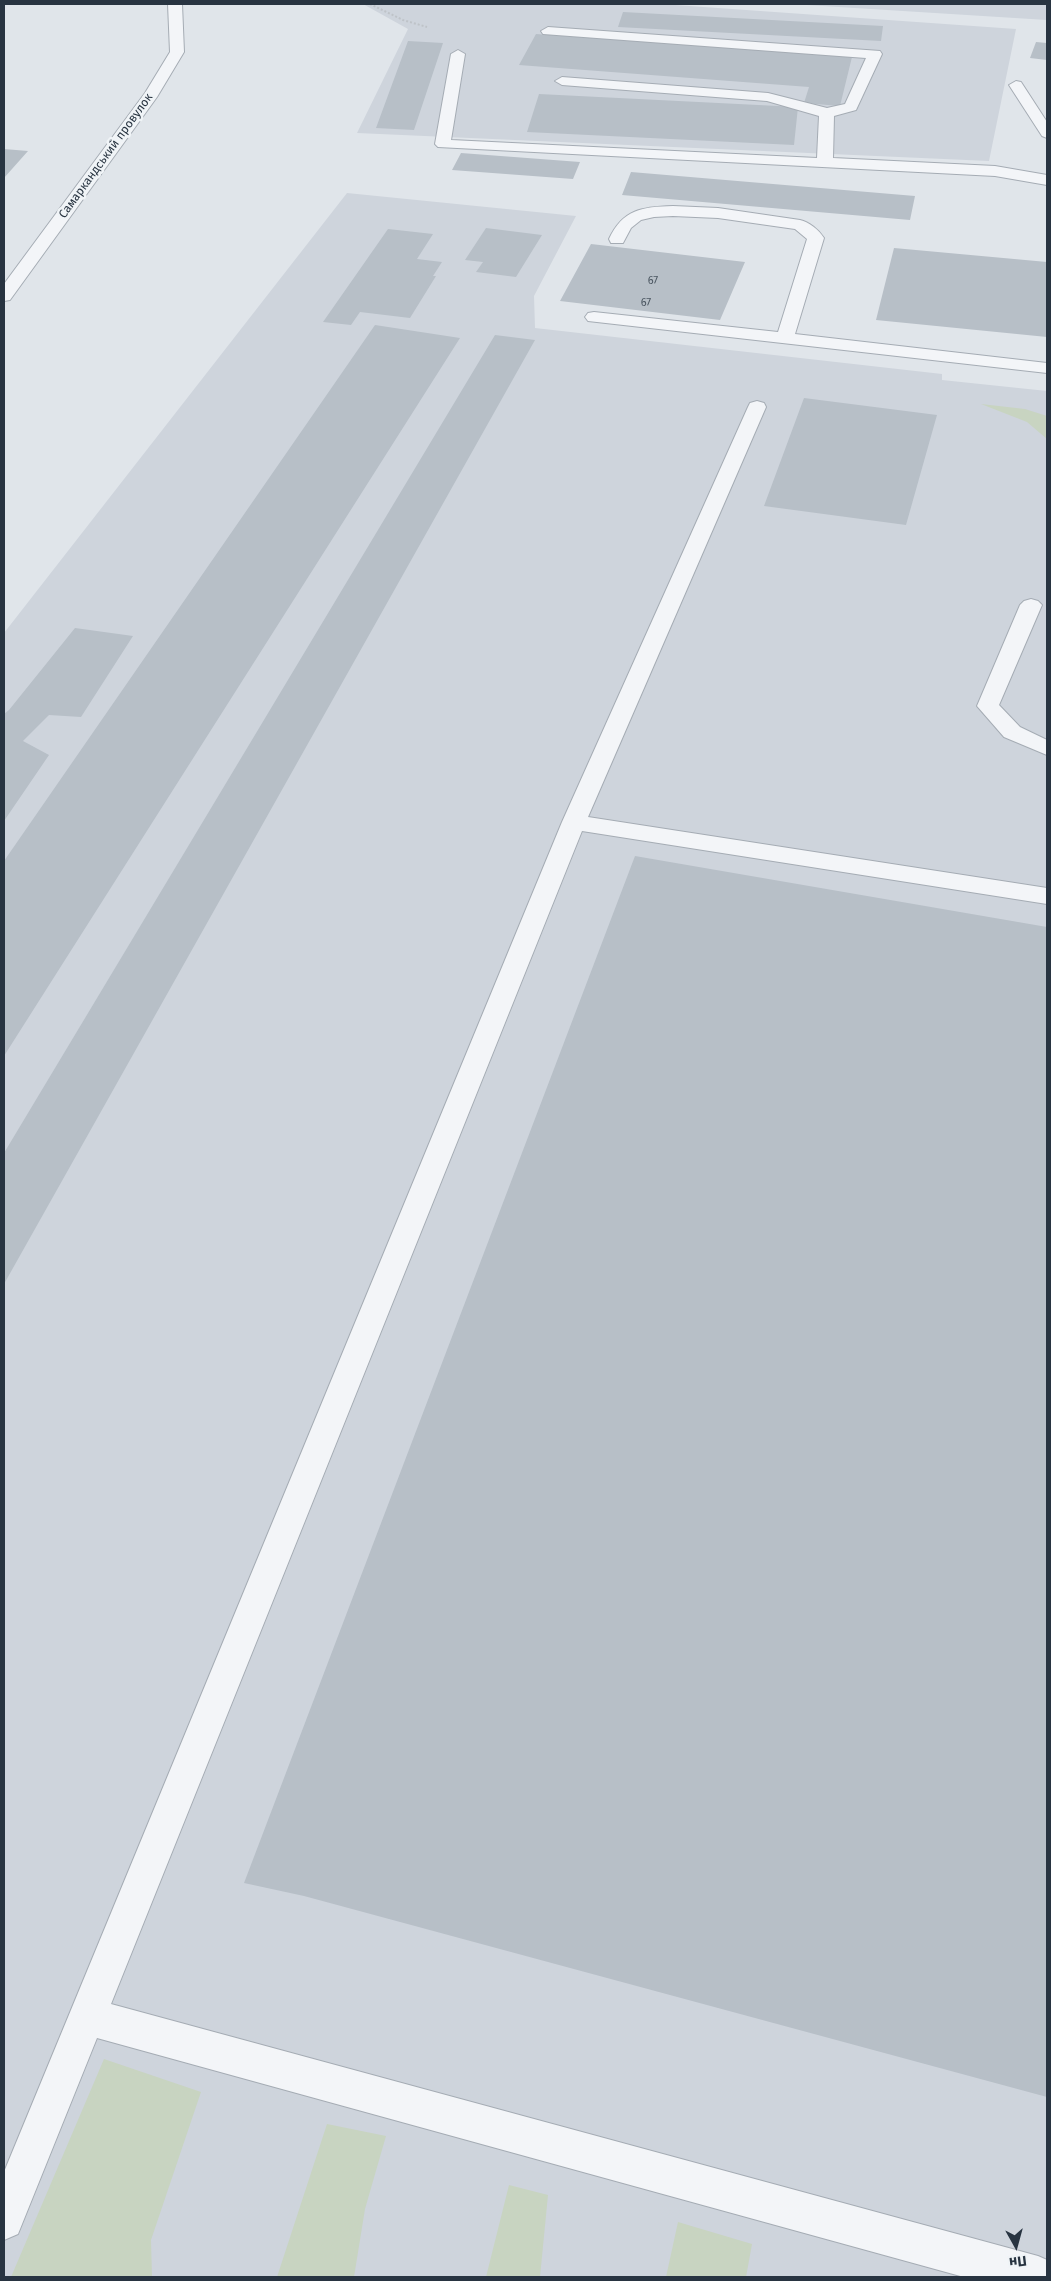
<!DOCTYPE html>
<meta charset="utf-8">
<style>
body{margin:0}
#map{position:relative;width:1051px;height:2281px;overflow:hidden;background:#e0e5ea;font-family:"Fira Sans",sans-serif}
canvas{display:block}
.frame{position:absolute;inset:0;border:5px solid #283441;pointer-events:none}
.north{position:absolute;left:991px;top:2221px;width:50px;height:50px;-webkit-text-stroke:4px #f0f4f7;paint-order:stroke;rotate:173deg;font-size:14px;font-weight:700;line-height:20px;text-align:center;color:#283441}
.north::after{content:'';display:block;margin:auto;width:18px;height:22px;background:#283441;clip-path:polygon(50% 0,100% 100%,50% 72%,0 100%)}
</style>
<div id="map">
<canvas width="1051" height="2281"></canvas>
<div class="frame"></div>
<div class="north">Пн</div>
</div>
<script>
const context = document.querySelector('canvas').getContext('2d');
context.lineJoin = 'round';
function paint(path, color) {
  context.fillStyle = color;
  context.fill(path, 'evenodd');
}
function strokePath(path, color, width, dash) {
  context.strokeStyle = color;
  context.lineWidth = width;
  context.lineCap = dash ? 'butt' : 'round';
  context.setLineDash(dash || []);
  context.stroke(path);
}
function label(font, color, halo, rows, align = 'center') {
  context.font = font + ' "Fira Sans",sans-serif';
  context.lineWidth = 5;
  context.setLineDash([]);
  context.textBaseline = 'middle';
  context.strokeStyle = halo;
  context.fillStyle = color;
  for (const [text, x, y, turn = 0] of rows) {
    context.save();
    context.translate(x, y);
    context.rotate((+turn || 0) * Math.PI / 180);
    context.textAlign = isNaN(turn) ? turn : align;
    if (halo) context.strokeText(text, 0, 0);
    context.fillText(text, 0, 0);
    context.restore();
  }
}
paint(new Path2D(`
 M 363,4 L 661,4 L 1016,29 L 989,161 L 357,133 L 408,29 Z
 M 791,4 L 1047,4 L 1047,20 Z
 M 347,193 L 576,216 L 534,296 L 535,328 L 942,374 L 942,380 L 1047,391 L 1047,2277 L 4,2277 L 4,633 Z`), '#ced4dc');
paint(new Path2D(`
 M 981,404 L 1025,409 L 1047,416 L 1047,439 L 1027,422 Z
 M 104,2059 L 201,2092 L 151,2240 L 152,2277 L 11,2277 Z
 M 327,2124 L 386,2136 L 365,2209 L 354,2277 L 277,2277 Z
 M 509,2185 L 548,2195 L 540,2277 L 486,2277 Z
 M 678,2222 L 752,2244 L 746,2277 L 666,2277 Z`), '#c8d4c1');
paint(new Path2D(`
 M 623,12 L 883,26 L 881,41 L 618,27 Z
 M 536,34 L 852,57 L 840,106 L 804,103 L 809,87 L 519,65 Z
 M 408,41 L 443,43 L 414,130 L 376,128 Z
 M 1036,42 L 1047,43 L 1047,60 L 1030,58 Z
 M 539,94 L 798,107 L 794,145 L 527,132 Z
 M 4,149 L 28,151 L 4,178 Z
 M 461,153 L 580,162 L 573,179 L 452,170 Z
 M 631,172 L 915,196 L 910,220 L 622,195 Z
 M 486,228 L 542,235 L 516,277 L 476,272 L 483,262 L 465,260 Z
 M 388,229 L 433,234 L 417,259 L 442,262 L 433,276 L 436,276 L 410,318 L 360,312 L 351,325 L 323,322 Z
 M 591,244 L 745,262 L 720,320 L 560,301 Z
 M 894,248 L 1047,262 L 1047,337 L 876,320 Z
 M 375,325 L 460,338 L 4,1056 L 4,861 Z
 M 495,335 L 535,340 L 4,1284 L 4,1153 Z
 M 804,398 L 937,415 L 906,525 L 764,506 Z
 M 75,628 L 133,636 L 81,717 L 49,715 L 23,741 L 49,755 L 4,821 L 4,714 L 9,710 Z
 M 635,856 L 1047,927 L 1047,2097 L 304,1896 L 244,1883 Z`), '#b7bfc7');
const service = new Path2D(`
 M 548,27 L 880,51 L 882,54 L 856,110 L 834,116 L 833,158 L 995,166 L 1047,175 L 1047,185 L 995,176 L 438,147 L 435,144 L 451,54 L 458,50 L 465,54 L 451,140 L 817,158 L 819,116 L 767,101 L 562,85 L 555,81 L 562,77 L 768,93 L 827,108 L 845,104 L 866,58 L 543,34 L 541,31 Z
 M 1016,81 L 1021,82 L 1047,122 L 1047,138 L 1042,136 L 1009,85 Z
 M 673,206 L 718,208 L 800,220 C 809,222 819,230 824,238 L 795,334 L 1047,363 L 1047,373 L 588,321 L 585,317 L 588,313 L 594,312 L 778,332 L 807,239 L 795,229 L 718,218 L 673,216 L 654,217 L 641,220 L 631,228 L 623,243 L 611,243 L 609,239 C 623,209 642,207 673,206 Z
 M 757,401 L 764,403 L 766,407 L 588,817 L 1047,888 L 1047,904 L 582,831 L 111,2004 L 1038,2256 L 1047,2260 L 1047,2277 L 964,2277 L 97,2038 L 18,2234 L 4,2240 L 4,2172 L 562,822 L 748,407 L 750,403 Z
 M 1031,599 L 1038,601 L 1042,605 L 999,705 L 1020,727 L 1047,740 L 1047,755 L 1004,737 L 977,706 L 1020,605 L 1024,601 Z`);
const minor = new Path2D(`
 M 168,4 L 182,4 L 184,52 L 157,97 L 10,300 L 4,301 L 4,284 L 145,93 L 170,52 Z`);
strokePath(service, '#a5acb4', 2);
strokePath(minor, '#a5acb4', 2);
strokePath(new Path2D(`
 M 370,4 L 403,20 L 427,27`), '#bec3c8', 2, [2, 2]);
paint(service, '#f3f5f8');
paint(minor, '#f3f5f8');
label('11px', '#4c5762', null, [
 ["67",653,281],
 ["67",646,303]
]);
label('12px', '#283441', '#f0f4f7', [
 ["Самаркандський провулок",106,156,-54]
]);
</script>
